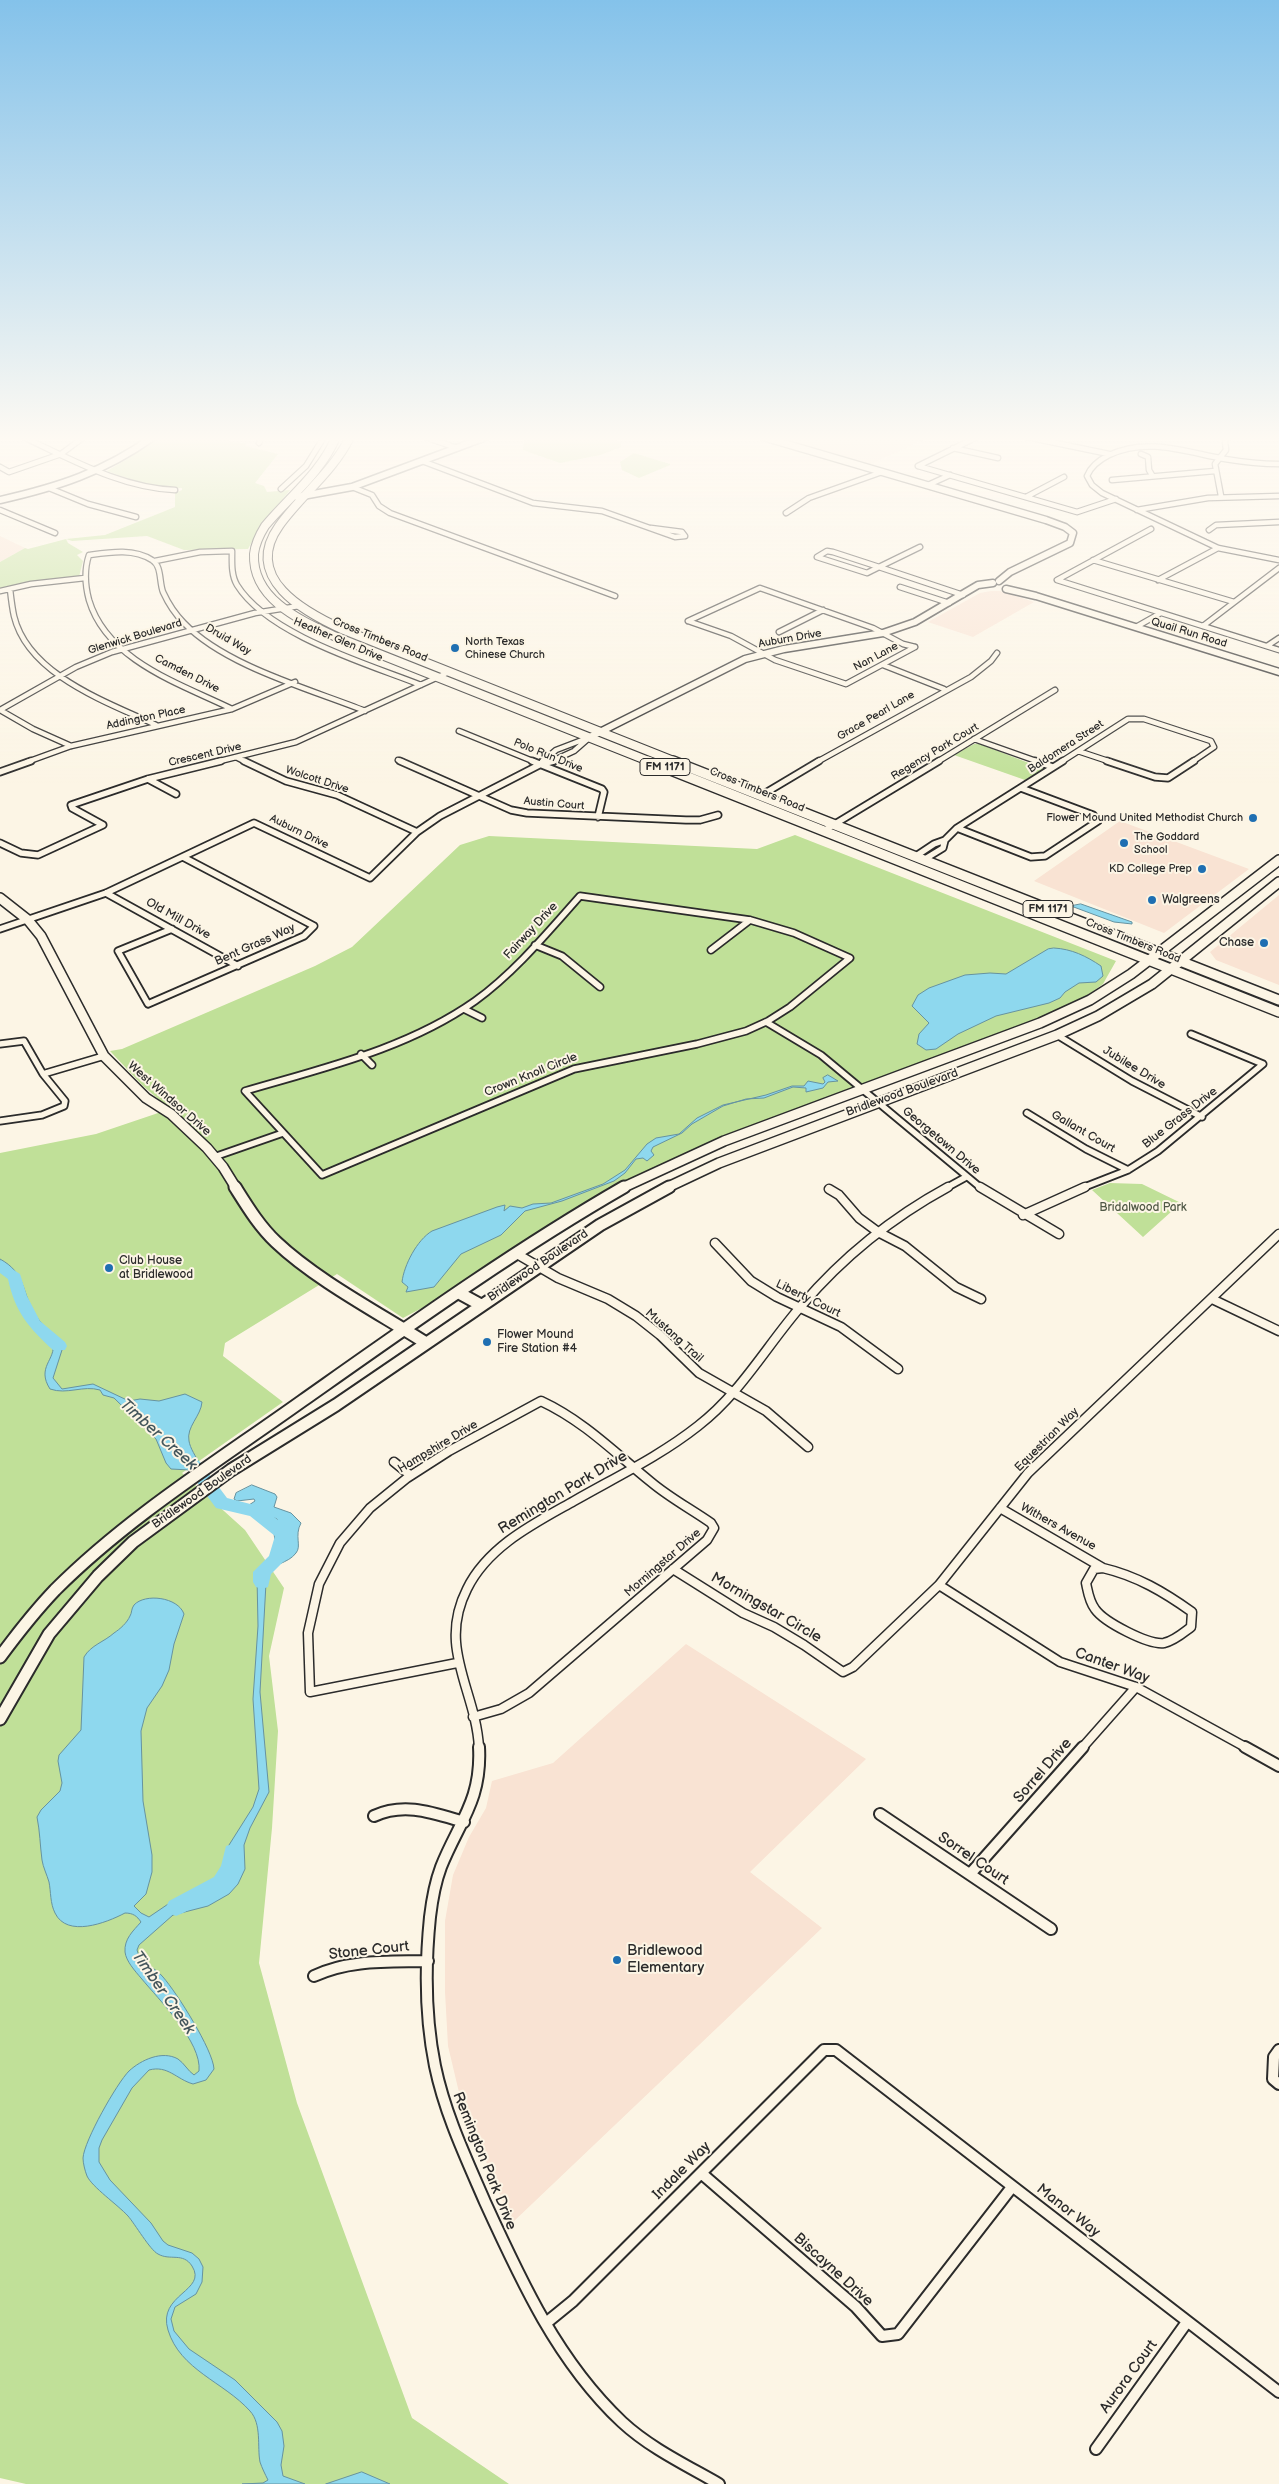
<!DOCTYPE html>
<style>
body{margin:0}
canvas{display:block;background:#fcf5e5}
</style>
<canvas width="1279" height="2484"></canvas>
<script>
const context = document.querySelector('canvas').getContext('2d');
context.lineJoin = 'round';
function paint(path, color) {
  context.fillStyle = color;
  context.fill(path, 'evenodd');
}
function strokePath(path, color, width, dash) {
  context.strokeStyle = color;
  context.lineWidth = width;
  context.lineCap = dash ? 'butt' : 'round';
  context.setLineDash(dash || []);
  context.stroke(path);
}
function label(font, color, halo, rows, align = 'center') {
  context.font = font + ' "Balsamiq Sans",sans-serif';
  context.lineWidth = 4;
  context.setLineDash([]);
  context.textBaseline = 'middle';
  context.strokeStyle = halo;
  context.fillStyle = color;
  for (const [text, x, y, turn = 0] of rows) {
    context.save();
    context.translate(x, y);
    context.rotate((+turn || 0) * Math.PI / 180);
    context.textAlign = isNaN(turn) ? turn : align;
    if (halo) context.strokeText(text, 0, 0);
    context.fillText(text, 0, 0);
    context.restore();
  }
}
paint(new Path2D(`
 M 774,437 L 930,437 L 869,465 Z
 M 0,536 L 25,548 L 0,562 Z
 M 991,591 L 1000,591 L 1034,602 L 973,637 L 928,622 L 980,593 Z
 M 1120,821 L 1249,869 L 1164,933 L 1034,881 Z
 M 1279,895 L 1279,985 L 1216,960 L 1210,952 Z
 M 686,1644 L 866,1759 L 750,1872 L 822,1928 L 512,2223 L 462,2105 L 448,2046 L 445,1992 L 445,1921 L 453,1875 L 469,1837 L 486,1808 L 492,1781 L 553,1763 Z`), '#f9e3d3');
paint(new Path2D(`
 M 156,437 L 229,437 L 229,442 L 245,443 L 246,446 L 278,454 L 255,483 L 264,486 L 267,492 L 290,490 L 256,534 L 248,549 L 184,550 L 147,536 L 72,541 L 66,539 L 105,535 L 175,507 L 175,493 L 182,490 L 182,488 L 166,488 L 141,483 L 107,471 L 129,458 Z
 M 533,437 L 606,437 L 621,442 L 621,447 L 600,455 L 560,463 L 523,450 L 524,440 Z
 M 634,453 L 670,464 L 670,465 L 639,478 L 622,470 L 620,462 Z
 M 66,539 L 68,543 L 83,552 L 77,555 L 83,561 L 79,577 L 41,580 L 0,588 L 0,562 L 25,548 L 28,549 Z
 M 974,744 L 980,744 L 1044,769 L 1025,780 L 954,755 Z
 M 795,835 L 1116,961 L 1103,984 L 1081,1000 L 983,1041 L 733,1132 L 637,1176 L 572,1214 L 456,1290 L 403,1318 L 337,1274 L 225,1343 L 223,1356 L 283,1402 L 182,1473 L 245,1530 L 284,1588 L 269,1656 L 278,1731 L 272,1828 L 259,1963 L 297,2103 L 412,2418 L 509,2484 L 26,2484 L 0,2478 L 0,1153 L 96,1134 L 170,1109 L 143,1086 L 110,1051 L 122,1049 L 315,966 L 352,947 L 460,845 L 489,836 L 757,849 Z
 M 1110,1183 L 1142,1184 L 1181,1203 L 1143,1237 L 1092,1190 Z`), '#c0e098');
const water = new Path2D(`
 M 1081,904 L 1132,922 L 1132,924 L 1114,922 L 1071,906 Z
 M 1054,948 C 1072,949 1086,956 1101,966 L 1103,976 L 1096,982 L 1079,983 L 1065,992 L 1060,998 L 1049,1003 L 996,1016 L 958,1034 L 936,1049 L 926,1050 L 917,1044 L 919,1034 L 929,1023 L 912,1006 L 918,995 L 929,988 L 965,975 L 990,973 L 1006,974 L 1048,949 Z
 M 828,1075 L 838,1081 L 828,1082 L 823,1088 L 806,1092 L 806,1088 L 793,1087 L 764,1098 L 746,1099 L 723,1106 L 692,1124 L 682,1133 L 653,1147 L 651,1151 L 654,1155 L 647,1161 L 643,1158 L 636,1159 L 625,1173 L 614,1181 L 562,1201 L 525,1211 L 501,1235 L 461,1254 L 434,1287 L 406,1292 L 408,1287 L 402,1282 C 404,1265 417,1240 432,1231 L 497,1207 L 505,1205 L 504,1211 L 510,1206 L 522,1208 L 533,1204 L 551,1203 L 603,1184 L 625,1170 L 647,1144 L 656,1138 L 679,1134 L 697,1118 L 723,1105 L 766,1095 L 792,1086 L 804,1086 L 808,1081 L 823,1084 L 825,1082 L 823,1078 Z
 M 0,1259 C 26,1273 21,1291 35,1314 C 41,1325 53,1334 61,1344 L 62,1350 L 53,1378 L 62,1389 L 93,1384 L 129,1401 L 140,1399 L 159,1401 L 185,1394 L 202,1402 C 201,1416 186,1427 189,1441 C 190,1448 196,1457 200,1464 L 190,1470 L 171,1469 L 166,1463 L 156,1439 L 114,1398 L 103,1395 L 100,1390 C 83,1385 67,1395 50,1389 C 36,1367 56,1360 53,1343 C 38,1323 19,1304 18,1278 L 0,1265 Z
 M 252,1485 L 275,1494 L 277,1497 L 274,1507 L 291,1513 L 301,1523 C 294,1536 302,1546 296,1553 C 288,1564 272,1563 264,1576 L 266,1583 L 260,1692 L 269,1792 L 250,1828 L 244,1845 L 245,1869 L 238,1884 L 229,1894 L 208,1906 L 173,1915 L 139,1945 L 137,1950 C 139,1962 156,1968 163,1977 C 177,1993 213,2050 214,2069 L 206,2080 L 193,2084 C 176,2079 168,2065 149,2070 L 132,2088 L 102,2140 L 99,2148 L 99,2162 L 110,2180 L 151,2223 L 163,2241 L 168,2245 L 192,2253 L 199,2259 L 203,2267 L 202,2282 L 196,2294 L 175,2307 L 171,2319 L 174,2331 L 189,2349 L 235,2380 L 277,2422 L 282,2431 L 284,2446 L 281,2465 L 283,2476 L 305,2484 L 242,2484 L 263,2483 L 268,2480 C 265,2474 262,2468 260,2462 C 257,2447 262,2424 250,2411 C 224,2382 180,2370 168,2330 C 157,2294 208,2291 192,2266 C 183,2252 170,2261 158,2254 C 150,2250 135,2224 128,2216 C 118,2205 92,2187 87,2176 C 85,2171 83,2163 83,2158 C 84,2141 117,2083 129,2071 C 141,2060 162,2050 178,2059 C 184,2063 188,2071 194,2075 L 199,2071 C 202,2042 159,2000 141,1978 C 135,1971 126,1961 125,1952 C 124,1939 133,1931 141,1922 C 137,1916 133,1913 125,1913 C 106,1923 67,1938 55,1913 C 50,1903 51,1892 49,1882 C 47,1875 43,1867 42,1860 C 40,1845 40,1832 37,1817 L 41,1810 L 60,1791 L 62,1783 L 58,1761 L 59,1755 L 81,1730 L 84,1657 C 91,1645 104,1642 114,1633 C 120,1629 127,1623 130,1616 C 132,1613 131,1609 134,1605 C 145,1593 178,1597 184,1614 L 174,1644 L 169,1670 L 162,1686 L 147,1708 L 141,1731 L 143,1801 L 152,1855 L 152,1872 L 146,1894 L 134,1906 L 141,1913 L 149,1917 L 177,1898 L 208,1896 L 223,1886 L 230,1873 L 229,1845 L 253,1807 L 259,1789 L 253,1699 L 258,1626 L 257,1577 L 277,1559 L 274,1533 L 278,1524 L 277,1519 L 265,1514 L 256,1517 L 246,1507 L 255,1501 L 254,1499 L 237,1501 L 234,1499 L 236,1493 Z
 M 362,2472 L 390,2484 L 326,2484 Z`);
paint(water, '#8ed8ee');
strokePath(water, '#6693a0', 1);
paint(new Path2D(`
 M 0,1261 L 20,1274 L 27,1296 L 40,1321 L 65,1342 L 67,1346 L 65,1350 L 53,1350 C 29,1328 15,1312 8,1279 L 0,1273 Z
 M 180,1447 L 186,1449 L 200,1462 L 227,1498 L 262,1507 L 290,1530 L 293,1534 L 286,1559 L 271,1574 L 268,1587 L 262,1589 L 256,1587 L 253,1582 L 253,1572 L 269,1556 L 275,1536 L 250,1516 L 216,1508 L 188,1470 L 172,1453 L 174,1449 Z
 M 233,1844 L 240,1846 C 244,1853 243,1861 240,1869 C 230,1896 206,1900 183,1913 L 176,1916 L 169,1913 L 166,1907 L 169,1901 L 214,1877 L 221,1866 L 226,1846 Z`), '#8ed8ee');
const streetFar3 = new Path2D(`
 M 23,437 C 71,459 121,488 175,490
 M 425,437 L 457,448
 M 1027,437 L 1109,454
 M 259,443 L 262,437
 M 953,448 L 998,458
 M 1141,454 L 1148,457 L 1149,470 L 1152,475
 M 422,461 L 533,503 L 602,511 L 675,537 L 685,536 L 682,532 L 651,528
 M 1279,464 C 1261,464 1243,462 1225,459 C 1185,452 1148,437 1109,455 C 1099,460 1091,466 1087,476 L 1092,485 L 1102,493 L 1218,548 L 1279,560
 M 918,466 L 1077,512 L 1116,499
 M 918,466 L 977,437
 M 0,467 L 9,472 L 61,454 L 84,437
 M 1112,480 L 1215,471
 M 928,485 L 950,475
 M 352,487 L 372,495 L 379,506 L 390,513 L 615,596
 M 49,488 L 88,504 L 136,517
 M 281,489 L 306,466 L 324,437
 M 1221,496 L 1215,464 L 1226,450 L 1225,441 L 1229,437
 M 1026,497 L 1064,477
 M 0,510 L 55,533
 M 1137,510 L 1208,498 L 1279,496
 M 786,513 L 809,498 L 882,472
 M 1151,529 L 1057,580 L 1279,650
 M 1209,530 L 1216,525 L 1279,522
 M 827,551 L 833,552 L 879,567 L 867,573 L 817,557 Z
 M 1093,560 L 1234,602
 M 155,561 L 200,552 L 232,551 C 232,562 231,575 237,585 C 268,635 368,664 421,685
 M 879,567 L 963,595
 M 879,567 L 920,547
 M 1158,580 L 1218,548
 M 900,587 L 949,603
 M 10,589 C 11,598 12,607 14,616 C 28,675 107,702 156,725
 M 0,591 L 31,584 L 85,578
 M 688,621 L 731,636 L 775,660 L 846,684 L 915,647
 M 688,621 L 760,588 L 873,628 L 903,644 L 915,647
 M 1203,626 L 1279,568
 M 1136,627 L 1159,614
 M 779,632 L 823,610
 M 1267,646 L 1279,638
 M 883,665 L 944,689
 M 232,709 C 181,684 107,661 89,600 C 85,585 84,570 89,555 C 110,552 134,548 152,560 C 162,566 159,582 163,592 C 168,603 175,614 184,623 C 225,666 310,689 365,711
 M 0,710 L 76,667 L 112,652 L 255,613 L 299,606
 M 0,710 L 33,729 L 71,746
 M 459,731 L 535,762
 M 974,739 L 1039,762
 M 1078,751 L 1111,762
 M 238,758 L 246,762
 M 398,760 L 403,762
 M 27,762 L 71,746 L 232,709 L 295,682
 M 216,762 L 296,742 L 449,672
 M 542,762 L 556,750 L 590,737
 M 550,762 L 574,751 L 590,737
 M 817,762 L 971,677 L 991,661 L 997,653
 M 937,762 L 1055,690
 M 1061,762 L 1128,719 L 1144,719 L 1211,741 L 1214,747 L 1192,762`);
const streetFar2 = new Path2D(`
 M 244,761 L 286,781 L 337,795 L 417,832
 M 400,761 L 511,810 L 527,813 L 686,820 L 700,820 L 718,815
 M 532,761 L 602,789 L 604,792 L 598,817
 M 1035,761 L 1053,767
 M 1107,761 L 1155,777 L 1168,778 L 1194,761
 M 541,764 L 543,761
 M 0,772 L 31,761
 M 148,779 L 176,794
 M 762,795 L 819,761
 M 957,828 L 1031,857 L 1045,856 L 1098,821 L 1093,815 L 1021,788
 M 825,830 L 939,761
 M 945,840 L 957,828 L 1063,761
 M 0,843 L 21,853 L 38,855 L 103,825 L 72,808 L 71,805 L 148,779 L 221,761
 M 916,856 L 934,844 L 945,840 L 943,848 L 925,859
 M 106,893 L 238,966
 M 580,896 L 750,920 L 794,933 L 850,958 L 790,1007 L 768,1021 L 746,1031 L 697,1044 L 574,1069 L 322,1175 L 245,1091 C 323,1068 407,1049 475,1001 C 515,972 547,933 580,896 Z
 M 0,929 L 106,893 L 254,823 L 370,878 L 417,832 L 440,816 L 541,764 L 554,761
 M 172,929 L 118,951 L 148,1004 L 304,936 L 314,926 L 183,857
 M 535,945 L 562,956 L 600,987
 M 711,950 L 750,920
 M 464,1009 L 482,1018
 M 766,1022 L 821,1055 L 981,1188
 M 1057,1035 L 1132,1081 L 1202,1117
 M 0,1044 L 24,1041 L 43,1074 L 65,1101 L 64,1106 L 42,1115 L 0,1121
 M 361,1054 L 372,1065
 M 43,1074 L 104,1056
 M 1027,1113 L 1086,1149 L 1128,1170
 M 214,1157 L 283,1133
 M 946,1188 L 966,1177
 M 1082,1188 L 1128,1170 L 1158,1151 L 1263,1064 L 1191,1034`);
const streetFar1 = new Path2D(`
 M 980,1187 L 1059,1234
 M 829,1189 L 839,1195 L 859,1218 L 878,1232 L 905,1246 L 956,1287 L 981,1299
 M 1023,1215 L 1085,1187
 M 715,1243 L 751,1281 L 777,1297 L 841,1327 L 898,1369
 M 517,1254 L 558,1278 L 608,1299 L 636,1316 L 660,1335 L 699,1373 L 766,1411 L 808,1447
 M 1212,1299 L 1279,1331
 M 394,1462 L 410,1475
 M 1000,1508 L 1103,1568
 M 1103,1568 C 1137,1576 1164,1592 1192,1612 L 1191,1627 C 1183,1633 1174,1641 1164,1643 C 1148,1645 1104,1622 1095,1609 C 1089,1601 1088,1592 1086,1583 L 1094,1569 Z
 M 673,1569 L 743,1613 L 774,1627 L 804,1645 L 843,1672 L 853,1667 L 939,1585 L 1028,1473 L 1279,1234
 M 939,1585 L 1060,1662 L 1136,1687 L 1247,1748
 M 457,1663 L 310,1692 L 308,1633 L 319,1584 L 340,1543 L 370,1508 L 407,1478 L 449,1451 L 541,1401 C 584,1421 615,1453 651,1482 C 670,1498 691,1509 711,1523 L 714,1528 L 707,1540 L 529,1693 L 501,1709 L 473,1717
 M 479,1748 C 476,1690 437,1648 467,1589 C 488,1546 535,1523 574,1501 C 616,1477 660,1456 698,1426 C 741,1393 767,1345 802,1305 C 843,1257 893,1217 948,1187
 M 1082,1748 L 1136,1687`);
const street = new Path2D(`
 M 479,1747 C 482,1800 459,1822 441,1867 C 435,1883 432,1900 430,1917 C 425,1966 425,2017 435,2066 C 445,2114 466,2158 485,2202 C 521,2281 558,2362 622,2422 C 650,2448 686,2465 719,2484
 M 1245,1747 L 1279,1766
 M 880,1814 L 1051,1929
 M 374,1816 C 405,1802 433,1813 464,1822
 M 971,1873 L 1083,1747
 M 314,1976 C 350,1959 389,1962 428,1961
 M 1279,2050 L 1274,2057 L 1273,2079 L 1279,2084
 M 701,2173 L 856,2307 L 882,2336 L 898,2334 L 1012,2187
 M 546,2323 L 573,2301 L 824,2050 L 836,2050 L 1279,2392
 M 1096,2449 L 1187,2322`);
const secondaryFar2 = new Path2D(`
 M 763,437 L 1046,520 L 1065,527 L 1073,533 L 1070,543 L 1010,572 L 999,581
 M 297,497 L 352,487 L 486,437
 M 0,500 C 58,487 104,472 153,437
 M 1006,589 L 1036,596 L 1279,672
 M 590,737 L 745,659 L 784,649 L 883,633 L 915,622 L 978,585 L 993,583`);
const secondaryFar1 = new Path2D(`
 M 0,898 L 28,920 L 41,936 L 104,1056 L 146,1098 L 171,1114 L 207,1148 L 223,1167 L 236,1188
 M 622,1188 L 724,1141 L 1040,1023 L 1090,1000 L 1131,974 L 1279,860
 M 666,1188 L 719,1163 L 1057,1035 L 1098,1016 L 1152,984 L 1279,882`);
const secondary = new Path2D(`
 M 235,1187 C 247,1206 259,1226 276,1242 C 316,1280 379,1313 426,1343
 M 459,1293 L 481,1305
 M 0,1657 C 17,1634 35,1611 55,1590 C 128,1517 218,1461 302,1401 C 407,1327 513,1251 624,1187
 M 0,1719 L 49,1634 L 98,1576 L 133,1542 L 231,1470 L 336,1405 L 600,1225 L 669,1187`);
const primaryFar1 = new Path2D(`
 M 336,437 C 321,473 289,497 265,526 C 260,534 255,545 254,554 C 252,599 300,620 334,636 L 651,762
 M 350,437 C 333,472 301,495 279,526 C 242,578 304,612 344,630 L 676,762`);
const primary = new Path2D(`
 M 648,761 L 1279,1012
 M 673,761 L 1279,1000`);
strokePath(streetFar3, '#2b2b2b', 7);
strokePath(streetFar2, '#2b2b2b', 9);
strokePath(streetFar1, '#2b2b2b', 11);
strokePath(street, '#2b2b2b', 14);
strokePath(secondaryFar2, '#2b2b2b', 9);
strokePath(secondaryFar1, '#2b2b2b', 12);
strokePath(secondary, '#2b2b2b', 15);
strokePath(primaryFar1, '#2b2b2b', 10);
strokePath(primary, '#2b2b2b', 12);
strokePath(streetFar3, '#fcf5e5', 4.5);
strokePath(streetFar2, '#fcf5e5', 5.5);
strokePath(streetFar1, '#fcf5e5', 8);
strokePath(street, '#fcf5e5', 10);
strokePath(secondaryFar2, '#fcf5e5', 6);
strokePath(secondaryFar1, '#fcf5e5', 9);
strokePath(secondary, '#fcf5e5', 11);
strokePath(primaryFar1, '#fcf5e5', 8);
strokePath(primary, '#fcf5e5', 9);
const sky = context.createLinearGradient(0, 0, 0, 785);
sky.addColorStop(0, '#84c2ea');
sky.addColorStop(0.56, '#fefaf3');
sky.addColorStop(1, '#fefaf300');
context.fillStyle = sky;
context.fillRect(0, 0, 1279, 785);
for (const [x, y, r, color] of [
 [455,648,5,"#1f6fb2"],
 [1253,818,5,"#1f6fb2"],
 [1124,843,5,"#1f6fb2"],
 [1202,869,5,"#1f6fb2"],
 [1152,900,5,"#1f6fb2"],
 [1264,943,5,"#1f6fb2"],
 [109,1268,5,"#1f6fb2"],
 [487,1342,5,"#1f6fb2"],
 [617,1960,5,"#1f6fb2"]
]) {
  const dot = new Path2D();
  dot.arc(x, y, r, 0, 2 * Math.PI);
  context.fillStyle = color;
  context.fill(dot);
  strokePath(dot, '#fcf5e5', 2);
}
label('11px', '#2b2b2b', '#fcf5e5', [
 ["Quail Run Road",1189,633,17],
 ["Glenwick Boulevard",135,637,-17],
 ["Auburn Drive",790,639,-10],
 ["Druid Way",228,640,30],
 ["Heather Glen Drive",338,640,23],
 ["Cross Timbers Road",380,640,22],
 ["Nan Lane",876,657,-28],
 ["Camden Drive",187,674,27],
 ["Grace Pearl Lane",876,716,-30],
 ["Addington Place",146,718,-12],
 ["Baldomera Street",1066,747,-33],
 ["Regency Park Court",935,752,-31],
 ["Crescent Drive",205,755,-13],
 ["Polo Run Drive",548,756,22],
 ["Wolcott Drive",317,780,18],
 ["Cross Timbers Road",757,790,22],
 ["Austin Court",554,804,5],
 ["Auburn Drive",299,832,26],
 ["Cross Timbers Road",1133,941,22]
]);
label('11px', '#2b2b2b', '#fcf5e5', [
 ["North Texas",465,642],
 ["Chinese Church",465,655],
 ["Flower Mound United Methodist Church",1243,818,"right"],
 ["The Goddard",1134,837],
 ["School",1134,850],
 ["KD College Prep",1192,869,"right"]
], 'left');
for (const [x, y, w] of [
 [665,767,50],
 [1048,909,50]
]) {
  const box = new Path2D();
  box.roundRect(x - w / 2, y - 8.5, w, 17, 4);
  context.fillStyle = '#fcf5e5';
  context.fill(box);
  strokePath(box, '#2b2b2b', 1);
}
label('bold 11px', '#2b2b2b', null, [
 ["FM 1171",665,767],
 ["FM 1171",1048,909]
]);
label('12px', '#2b2b2b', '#fcf5e5', [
 ["Walgreens",1162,900],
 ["Chase",1254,943,"right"],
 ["Club House",119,1261],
 ["at Bridlewood",119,1275],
 ["Flower Mound",497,1335],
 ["Fire Station #4",497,1349]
], 'left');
label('12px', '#2b2b2b', '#fcf5e5', [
 ["Old Mill Drive",178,919,29],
 ["Fairway Drive",531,931,-47],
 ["Bent Grass Way",255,945,-24],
 ["Jubilee Drive",1134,1068,31],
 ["Crown Knoll Circle",531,1075,-22],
 ["Bridlewood Boulevard",902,1093,-20],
 ["West Windsor Drive",169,1099,41],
 ["Blue Grass Drive",1180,1118,-38],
 ["Gallant Court",1083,1132,30],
 ["Georgetown Drive",941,1141,40],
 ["Bridlewood Boulevard",538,1266,-34],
 ["Liberty Court",808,1299,26],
 ["Mustang Trail",674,1336,42],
 ["Equestrian Way",1047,1440,-45],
 ["Hampshire Drive",438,1447,-31],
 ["Bridlewood Boulevard",202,1492,-35],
 ["Withers Avenue",1058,1527,29],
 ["Morningstar Drive",663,1563,-41]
]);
label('12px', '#505846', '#fcf5e5', [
 ["Bridalwood Park",1143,1208]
]);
label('15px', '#2b2b2b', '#fcf5e5', [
 ["Remington Park Drive",563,1493,-31],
 ["Morningstar Circle",766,1608,30],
 ["Canter Way",1112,1666,20],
 ["Sorrel Drive",1043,1771,-49],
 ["Sorrel Court",973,1859,34],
 ["Stone Court",369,1951,-6],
 ["Remington Park Drive",484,2161,68],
 ["Indale Way",682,2171,-45],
 ["Manor Way",1068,2211,38],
 ["Biscayne Drive",833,2270,42],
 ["Aurora Court",1129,2377,-54]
]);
label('15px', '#2b2b2b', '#fcf5e5', [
 ["Bridlewood",627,1951],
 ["Elementary",627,1968]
], 'left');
label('italic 16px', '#44565c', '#fcf5e5', [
 ["Timber Creek",158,1435,42],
 ["Timber Creek",163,1993,55]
]);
</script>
